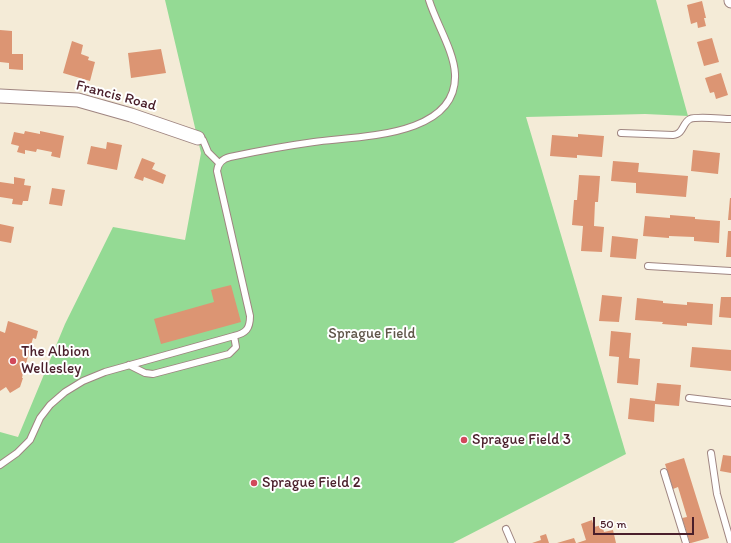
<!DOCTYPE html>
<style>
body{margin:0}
#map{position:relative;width:731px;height:543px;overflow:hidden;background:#f4ebd7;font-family:Itim,sans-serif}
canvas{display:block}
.scale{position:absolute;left:593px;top:517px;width:101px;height:18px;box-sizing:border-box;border:2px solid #4a1f2b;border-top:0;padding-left:5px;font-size:12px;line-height:14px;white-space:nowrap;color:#4a1f2b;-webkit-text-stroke:3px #fff;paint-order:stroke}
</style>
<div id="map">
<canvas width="731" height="543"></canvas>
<div class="scale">50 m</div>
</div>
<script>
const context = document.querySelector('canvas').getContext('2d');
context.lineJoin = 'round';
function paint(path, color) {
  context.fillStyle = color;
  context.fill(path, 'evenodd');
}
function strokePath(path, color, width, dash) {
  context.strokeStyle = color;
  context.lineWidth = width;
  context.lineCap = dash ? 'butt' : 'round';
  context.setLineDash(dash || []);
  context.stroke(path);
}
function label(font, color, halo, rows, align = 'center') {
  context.font = font + ' Itim,sans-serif';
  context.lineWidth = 4;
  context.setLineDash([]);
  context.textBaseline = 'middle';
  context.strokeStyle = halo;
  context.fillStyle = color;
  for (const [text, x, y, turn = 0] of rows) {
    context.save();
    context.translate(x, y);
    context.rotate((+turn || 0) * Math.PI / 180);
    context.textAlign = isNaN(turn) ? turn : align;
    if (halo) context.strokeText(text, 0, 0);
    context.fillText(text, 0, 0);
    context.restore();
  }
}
paint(new Path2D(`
 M 165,0 L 656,0 L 688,116 L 645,114 L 526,117 L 626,454 L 453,543 L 0,543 L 0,432 L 18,437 L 65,324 L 113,227 L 185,240 L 201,153 Z`), '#94da94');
paint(new Path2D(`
 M 702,1 L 706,18 L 704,18 L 706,26 L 698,28 L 697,22 L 691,24 L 687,5 Z
 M 0,30 L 12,31 L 12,54 L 23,54 L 23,70 L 9,69 L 9,63 L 0,62 Z
 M 712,38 L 719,62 L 704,66 L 697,42 Z
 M 72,41 L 83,45 L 81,54 L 89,57 L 88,60 L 95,62 L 90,81 L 63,73 Z
 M 161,49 L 166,73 L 131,78 L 128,53 Z
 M 721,73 L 728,95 L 716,99 L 714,92 L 710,93 L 705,78 Z
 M 25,131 L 40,134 L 40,131 L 64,136 L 60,158 L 51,156 L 52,152 L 37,149 L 36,152 L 25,150 L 25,154 L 17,152 L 19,146 L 11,144 L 14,132 L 24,134 Z
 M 578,134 L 604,136 L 602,157 L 577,155 L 577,158 L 550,156 L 552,135 L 578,137 Z
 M 107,142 L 122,145 L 117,170 L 87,164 L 91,146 L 106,149 Z
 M 693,150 L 720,153 L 718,174 L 691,171 Z
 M 142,158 L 155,163 L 152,169 L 166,175 L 163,184 L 144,177 L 143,181 L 134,178 Z
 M 613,161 L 639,163 L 638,172 L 688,176 L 686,197 L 636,193 L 636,183 L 611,181 Z
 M 579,175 L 600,176 L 598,202 L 595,202 L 594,226 L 604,227 L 602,252 L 581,251 L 583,226 L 572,225 L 574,200 L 577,200 Z
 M 14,177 L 25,179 L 24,185 L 31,186 L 28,201 L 23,201 L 22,205 L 12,204 L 13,199 L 0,197 L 0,182 L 14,184 Z
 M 52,188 L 65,190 L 62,206 L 49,204 Z
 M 730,198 L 731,198 L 731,220 L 728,220 Z
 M 670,215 L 695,217 L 695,219 L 720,221 L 719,243 L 694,241 L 694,237 L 669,236 L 669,238 L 643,236 L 645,216 L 670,218 Z
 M 0,224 L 14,227 L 11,243 L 0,241 Z
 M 728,231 L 731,231 L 731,257 L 726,257 Z
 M 612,236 L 638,239 L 636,259 L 610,257 Z
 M 231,285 L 241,322 L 161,344 L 154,319 L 214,302 L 211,290 Z
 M 602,295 L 622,297 L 619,322 L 599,321 Z
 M 721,297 L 731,297 L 731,318 L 719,317 Z
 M 637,298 L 663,301 L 663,303 L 687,305 L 687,302 L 713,304 L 712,325 L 687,323 L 687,326 L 662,324 L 663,322 L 635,320 Z
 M 8,321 L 38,331 L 36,339 L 33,338 L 31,345 L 33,346 L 30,357 L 28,356 L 26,364 L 28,365 L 25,373 L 23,373 L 22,378 L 23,378 L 20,387 L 10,393 L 6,387 L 0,391 L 0,331 L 5,333 Z
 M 611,331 L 631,333 L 629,358 L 640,359 L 638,385 L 617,383 L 619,357 L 609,356 Z
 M 692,347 L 731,350 L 731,371 L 690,367 Z
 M 657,383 L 681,385 L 679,406 L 655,404 L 654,422 L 628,419 L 630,398 L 655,401 Z
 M 723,455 L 731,456 L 731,473 L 720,471 Z
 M 684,458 L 709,538 L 691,543 L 690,543 L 682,518 L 687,517 L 678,487 L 673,489 L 665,464 Z
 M 592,520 L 594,527 L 602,525 L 604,532 L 613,530 L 616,543 L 577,543 L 586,540 L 581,524 Z
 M 546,534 L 549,543 L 532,543 L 541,540 L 540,536 Z
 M 574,538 L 576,543 L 557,543 Z`), '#dc9573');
const service = new Path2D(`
 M 621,133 L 673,135 C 684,134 682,123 690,119 C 697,116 722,119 731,119
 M 198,138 L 203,140 L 208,152 L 219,163
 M 648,266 L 731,271
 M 129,365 L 145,373 L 153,374 L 229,354 L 236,347 L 234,336
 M 689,398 L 731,403
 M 711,453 L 717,494 L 731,543
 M 0,465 L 17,453 L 30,440 L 40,418 L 50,405 L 65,392 L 83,381 L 105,372 L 234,336 C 246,333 250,329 250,316 L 217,171 C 218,163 222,159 230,157 C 258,151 285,146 314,142 C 356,136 458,138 455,74 C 454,51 436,23 429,0
 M 664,472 L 686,543
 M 506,529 L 512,543`);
const minor = new Path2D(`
 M 731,0 L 731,1
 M 0,96 L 78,100 L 131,115 L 198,138`);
strokePath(service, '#9f8581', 8);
strokePath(minor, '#9f8581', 15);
strokePath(service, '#fff', 6);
strokePath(minor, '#fff', 13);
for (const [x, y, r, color] of [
 [13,361,4,"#d1495b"],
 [464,440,4,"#d1495b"],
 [254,483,4,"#d1495b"]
]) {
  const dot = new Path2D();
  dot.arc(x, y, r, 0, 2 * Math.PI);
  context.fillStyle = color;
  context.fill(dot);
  strokePath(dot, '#fff', 1.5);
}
label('15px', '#4a1f2b', '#fff', [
 ["Francis Road",116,96,15]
]);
label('15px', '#60574a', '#fff', [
 ["Sprague Field",372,334]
]);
label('15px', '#4a1f2b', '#fff', [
 ["The Albion",21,352],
 ["Wellesley",21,369],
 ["Sprague Field 3",472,440],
 ["Sprague Field 2",262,483]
], 'left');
</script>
